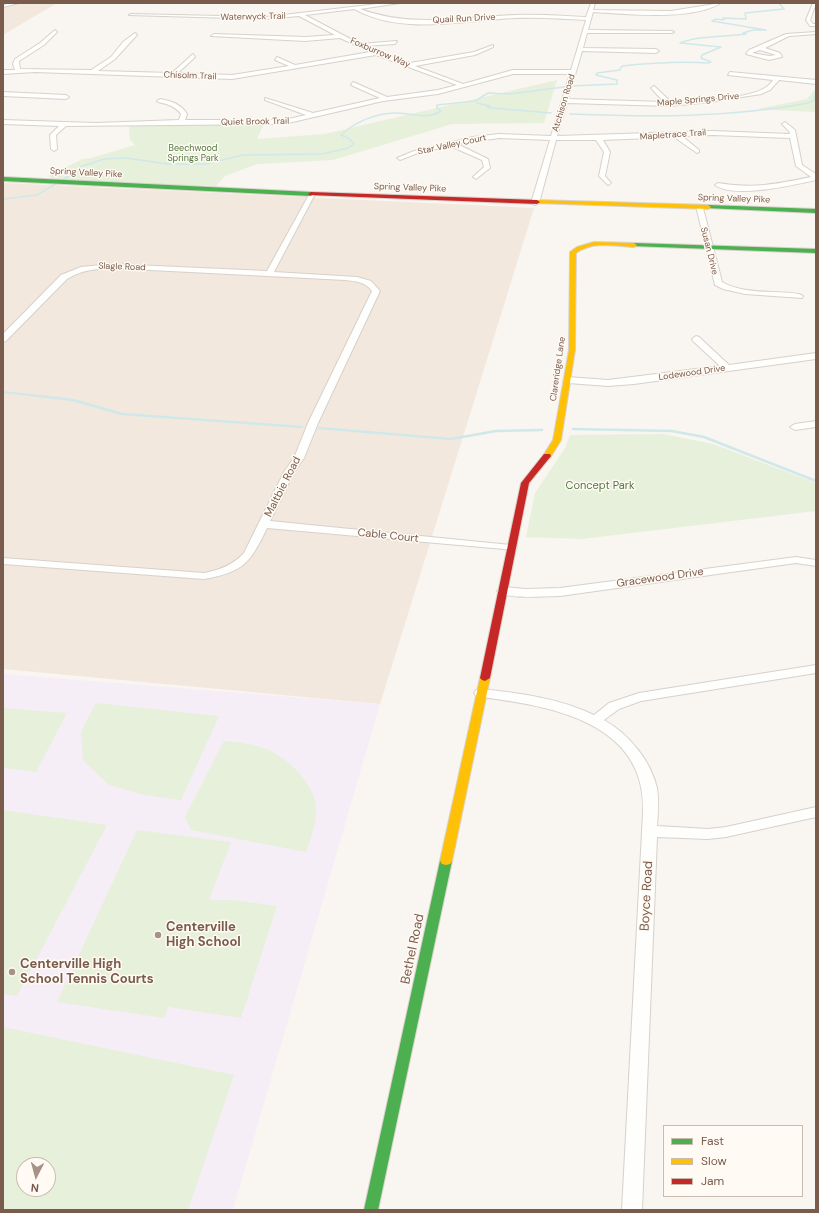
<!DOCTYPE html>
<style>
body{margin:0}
#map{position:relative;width:819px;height:1213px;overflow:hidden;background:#f9f5f0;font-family:"DM Sans",sans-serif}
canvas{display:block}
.frame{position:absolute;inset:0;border:4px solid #7a5c4d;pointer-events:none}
.legend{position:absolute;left:663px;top:1125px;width:140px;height:72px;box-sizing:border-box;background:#fffaf3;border:1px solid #cabbb1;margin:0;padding:5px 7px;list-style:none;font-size:12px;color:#7a5c4d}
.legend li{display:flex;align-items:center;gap:8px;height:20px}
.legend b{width:20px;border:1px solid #cabbb1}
.north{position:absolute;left:16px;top:1157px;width:40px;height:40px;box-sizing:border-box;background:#fffaf3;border:1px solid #cabbb1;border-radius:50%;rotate:186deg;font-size:11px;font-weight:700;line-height:16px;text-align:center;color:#7a5c4d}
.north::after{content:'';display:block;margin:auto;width:14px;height:18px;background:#a69286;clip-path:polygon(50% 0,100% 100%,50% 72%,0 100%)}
</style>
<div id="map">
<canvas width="819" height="1213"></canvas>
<div class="frame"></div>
<ul class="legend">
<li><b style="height:5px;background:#4caf50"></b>Fast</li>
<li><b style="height:5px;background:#ffc107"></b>Slow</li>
<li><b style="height:5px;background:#c62828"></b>Jam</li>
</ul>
<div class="north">N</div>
</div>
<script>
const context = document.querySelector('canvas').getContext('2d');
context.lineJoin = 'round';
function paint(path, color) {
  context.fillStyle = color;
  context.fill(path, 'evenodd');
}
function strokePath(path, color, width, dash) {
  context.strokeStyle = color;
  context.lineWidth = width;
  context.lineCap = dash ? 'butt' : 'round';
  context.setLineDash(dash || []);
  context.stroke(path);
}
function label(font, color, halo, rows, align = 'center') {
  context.font = font + ' "DM Sans",sans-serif';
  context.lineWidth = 3;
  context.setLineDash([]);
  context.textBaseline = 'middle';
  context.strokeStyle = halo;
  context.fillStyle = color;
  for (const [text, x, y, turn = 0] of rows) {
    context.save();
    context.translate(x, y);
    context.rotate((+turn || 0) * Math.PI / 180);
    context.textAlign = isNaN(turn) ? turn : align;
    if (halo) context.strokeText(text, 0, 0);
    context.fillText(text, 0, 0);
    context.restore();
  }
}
paint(new Path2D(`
 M 3,3 L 57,3 L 3,35 Z
 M 3,183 L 534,208 L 380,704 L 3,669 Z`), '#f2e8de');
paint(new Path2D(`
 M 3,674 L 380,704 L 233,1210 L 3,1210 ZM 24,1165 L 48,1165 L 48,1189 L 24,1189 Z`), '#f6eef6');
paint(new Path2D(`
 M 557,80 L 544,123 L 452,124 L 333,160 L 257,164 L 225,176 L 216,186 L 125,183 L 52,178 L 48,176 L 83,159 L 91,158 L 135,145 L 130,140 L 129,126 L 169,124 L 264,124 L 257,139 L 325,134 Z
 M 816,88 L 816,112 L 757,109 L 807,99 Z
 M 663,434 L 713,444 L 816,483 L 816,511 L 582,539 L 526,537 L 535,493 L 565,448 L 570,435 Z
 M 96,703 L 219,716 L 181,800 L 144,795 L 109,785 L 83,760 L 81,732 Z
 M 3,708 L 67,713 L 36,772 L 3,768 Z
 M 224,741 C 237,742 253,744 266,749 C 288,758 314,783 316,807 C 317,822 311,838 306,852 L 191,830 L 185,817 Z
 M 3,810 L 107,825 L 17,996 L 3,994 Z
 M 137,830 L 231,842 L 209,900 L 233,900 L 277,906 L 241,1018 L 168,1007 L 164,1018 L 57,1002 Z
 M 3,1027 L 234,1075 L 188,1210 L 3,1210 ZM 24,1165 L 48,1165 L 48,1189 L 24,1189 Z`), '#e7f0db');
strokePath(new Path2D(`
 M 477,103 L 490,106 L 487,107 L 491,108 L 551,113
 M 570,114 C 650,117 729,118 808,103 L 814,100 L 816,91
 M 3,199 L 37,195 L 79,170 L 80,167 L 104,159 L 126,158 L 168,164 L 206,164 L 243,155 L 322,154 L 348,148 L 354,144 L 350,139 L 341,135 C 355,122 376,113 395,113 C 411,113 427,120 441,111 L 437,108 L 437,105 L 475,101 L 488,93 L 510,94 L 571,86 L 617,84 L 617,80 L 596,75 L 597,73 L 620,70 L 622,66 C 651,63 679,61 708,63 L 711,62 L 701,58 L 702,55 L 721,47 L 680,43 C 701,35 724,37 746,34 L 743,33 L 753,30 L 766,30 L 712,21 L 716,19 L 724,20 L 723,18 L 746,19 L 745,13 L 784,9 L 779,3`), '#d0e8ea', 1.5);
strokePath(new Path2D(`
 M 3,392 L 48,397`), '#d0e8ea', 2);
strokePath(new Path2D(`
 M 39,396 L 73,400 L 122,414 L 302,427
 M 319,428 L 451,439 L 496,431 L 542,430
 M 573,429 L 672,431 L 704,437 L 816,481`), '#d0e8ea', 2.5);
const street = new Path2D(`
 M 11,3 L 19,3 L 3,7 L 3,5 Z
 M 386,3 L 400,3 L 360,9 C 411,28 463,17 516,15 C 540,14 563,16 586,17 L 591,3 L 595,3 L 593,10 L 671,11 L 721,3 C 692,21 626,14 593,12 L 588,30 L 672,31 L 674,32 L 672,33 L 587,33 L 583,48 L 656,49 L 659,51 L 656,53 L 582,51 L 568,99 L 664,102 L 651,88 L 654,86 L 670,101 C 693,100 745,100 765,88 C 768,86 771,83 773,80 L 728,75 L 730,72 L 816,80 L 816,84 L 779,80 L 770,90 L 761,94 L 711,102 L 669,106 L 567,103 L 557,136 L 713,131 L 790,134 L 789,131 L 782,124 L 785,122 L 795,130 L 802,165 L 816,174 L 816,180 C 794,185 733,199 715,185 L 718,183 C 753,189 777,184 811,177 L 796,166 L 790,138 L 713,135 L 682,136 L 699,150 L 699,152 L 697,153 L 674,137 L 603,140 L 610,152 L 605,176 L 611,183 L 608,185 L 599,176 L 604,152 L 596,140 L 556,140 L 539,203 L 535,205 L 531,203 L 550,140 L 499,138 L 457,144 L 488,159 L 490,168 L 476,179 L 473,177 L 484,167 L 482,160 L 450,146 L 418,153 L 400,160 L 397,158 L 414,151 L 473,137 L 499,134 L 551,136 L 570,74 L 513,74 L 438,94 L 383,101 L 284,124 L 66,126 L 56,135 L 57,149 L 54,151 L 51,149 L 50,135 L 59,126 L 3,124 L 3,120 L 96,123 L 179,120 L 181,114 C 175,106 167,104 158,102 L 157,101 L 160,99 C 171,101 181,104 187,114 L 185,120 L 284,120 L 306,115 L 265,100 L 265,98 L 313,113 L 380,98 L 351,85 L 353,82 L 387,97 L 438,90 L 457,85 L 376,55 L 232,79 L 35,72 L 3,74 L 3,70 L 15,70 L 13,64 L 15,59 L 40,43 L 55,30 L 57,32 L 44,45 L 19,61 L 20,69 L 91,70 L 111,57 L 123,42 L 135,33 L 137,35 L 115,59 L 98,71 L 172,73 L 193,54 L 195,57 L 178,73 L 232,75 L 289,66 L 275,60 L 277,57 L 295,65 L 370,52 L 340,38 L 305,41 L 211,36 L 214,34 L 305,37 L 335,35 L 299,16 L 266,19 L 129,15 L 131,14 L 266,17 ZM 354,9 C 402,36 464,20 516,18 C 539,17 562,19 586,20 L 571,70 L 513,70 L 463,84 L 415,66 L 475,55 L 493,47 L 493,45 L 474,52 L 410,63 L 364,46 L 395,44 L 397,41 L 360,44 L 305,15 Z
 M 813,3 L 816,3 L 810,20 L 813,24 L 816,24 L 816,26 L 810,26 L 806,20 Z
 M 816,32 L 816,34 L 789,36 L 765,48 L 780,53 L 782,57 L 769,60 L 746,54 L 749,50 L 786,34 ZM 760,50 L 776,55 L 769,56 L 752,53 Z
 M 3,92 L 66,95 L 69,97 L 66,99 L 3,96 Z
 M 310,193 L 315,194 L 274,272 L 357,277 L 371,281 L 380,291 L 318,423 L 304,458 L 294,472 L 270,521 L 511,545 L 515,546 L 517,548 L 515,550 L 267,528 C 250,563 244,572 204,579 L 3,564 L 3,558 L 204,573 C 220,570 233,565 244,553 L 284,472 L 294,458 L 308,423 L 372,291 C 366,282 355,281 345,280 L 112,268 C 95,269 81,270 67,279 L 6,341 L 3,342 L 3,334 L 61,275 L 81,267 L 112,264 L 267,271 Z
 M 696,206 L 703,208 L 722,282 C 745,295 774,290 799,294 L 803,296 L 802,298 L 745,294 L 723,289 L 715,285 Z
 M 696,336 L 699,337 L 729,365 L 816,353 L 816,359 L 634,384 L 608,386 L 568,383 L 563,380 L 568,377 L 608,380 L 720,366 L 693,341 L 692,339 Z
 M 816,421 L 816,427 L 795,430 L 790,427 L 795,424 Z
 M 796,557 L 816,560 L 816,566 L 796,563 L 560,596 C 548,596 504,600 497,591 L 503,587 L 526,589 L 560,588 Z
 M 816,665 L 816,673 L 641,701 L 619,709 L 604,720 C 629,734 651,761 657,788 C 659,801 658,814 657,826 L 708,829 L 726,827 L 816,807 L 816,817 L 726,837 L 708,839 L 657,837 L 642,1210 L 622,1210 L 643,813 C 647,722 551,706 481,697 L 476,696 L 474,693 L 476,690 L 481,689 C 519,693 559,698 594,715 L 609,703 L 639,693 Z`);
const fast = new Path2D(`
 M 3,177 L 311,192 L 314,194 L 311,196 L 3,181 Z
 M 708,205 L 816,209 L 816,213 L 706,208 L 706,206 Z
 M 634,243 L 816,249 L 816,253 L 632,246 L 632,244 Z
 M 446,857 L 450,858 L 452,861 L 378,1210 L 364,1210 L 440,861 L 442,858 Z`);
const slow = new Path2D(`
 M 537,200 L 708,205 L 711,207 L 708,209 L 535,203 L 535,201 Z
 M 594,242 L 634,243 L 637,245 L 634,247 C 615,246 593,241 576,253 L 575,350 L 561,440 L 550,458 L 547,458 L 543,456 L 553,440 L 569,350 L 570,252 L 577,247 Z
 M 485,675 L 490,678 L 452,861 L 450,864 L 446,865 L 442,864 L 440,861 L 480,678 Z`);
const jam = new Path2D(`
 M 311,192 L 537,200 L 540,202 L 537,204 L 309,195 L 308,194 Z
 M 544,454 L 550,454 L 551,456 L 529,483 L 490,678 L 485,681 L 482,680 L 480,678 L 521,483 Z`);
strokePath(street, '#d7d1cb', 2);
strokePath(fast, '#d9d2cb', 2);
strokePath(slow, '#d9d2cb', 2);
strokePath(jam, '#d9d2cb', 2);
paint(street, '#fefefd');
paint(fast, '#4caf50');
paint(slow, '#ffc107');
paint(jam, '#c62828');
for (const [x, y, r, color] of [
 [158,935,4,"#a69286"],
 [12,972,4,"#a69286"]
]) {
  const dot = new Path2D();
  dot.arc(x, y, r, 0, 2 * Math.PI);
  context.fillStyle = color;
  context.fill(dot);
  strokePath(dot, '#fffaf3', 1.5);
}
label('9px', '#7a5c4d', '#fffaf3', [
 ["Waterwyck Trail",253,17,-1],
 ["Quail Run Drive",464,19,-3],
 ["Foxburrow Way",380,53,23],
 ["Chisolm Trail",190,76,2],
 ["Maple Springs Drive",698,100,-5],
 ["Atchison Road",564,103,-73],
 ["Quiet Brook Trail",255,122,-1],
 ["Mapletrace Trail",673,135,-4],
 ["Star Valley Court",452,145,-12],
 ["Spring Valley Pike",86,173,3],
 ["Spring Valley Pike",410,188,2],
 ["Spring Valley Pike",734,199,2],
 ["Susan Drive",709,251,76],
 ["Slagle Road",122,267,2],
 ["Clareridge Lane",558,369,-82],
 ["Lodewood Drive",692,373,-8]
]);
label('9px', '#537a41', '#fffaf3', [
 ["Beechwood",193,149],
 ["Springs Park",193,159]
]);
label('11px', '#537a41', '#fffaf3', [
 ["Concept Park",600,486]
]);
label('11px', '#7a5c4d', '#fffaf3', [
 ["Maltbie Road",283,487,-63],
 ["Cable Court",388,536,6],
 ["Gracewood Drive",660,578,-8]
]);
label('13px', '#7a5c4d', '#fffaf3', [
 ["Boyce Road",647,896,-87],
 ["Bethel Road",413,949,-78]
]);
label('bold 13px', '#7a5c4d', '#fffaf3', [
 ["Centerville",166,928],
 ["High School",166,943],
 ["Centerville High",20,965],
 ["School Tennis Courts",20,980]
], 'left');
</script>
